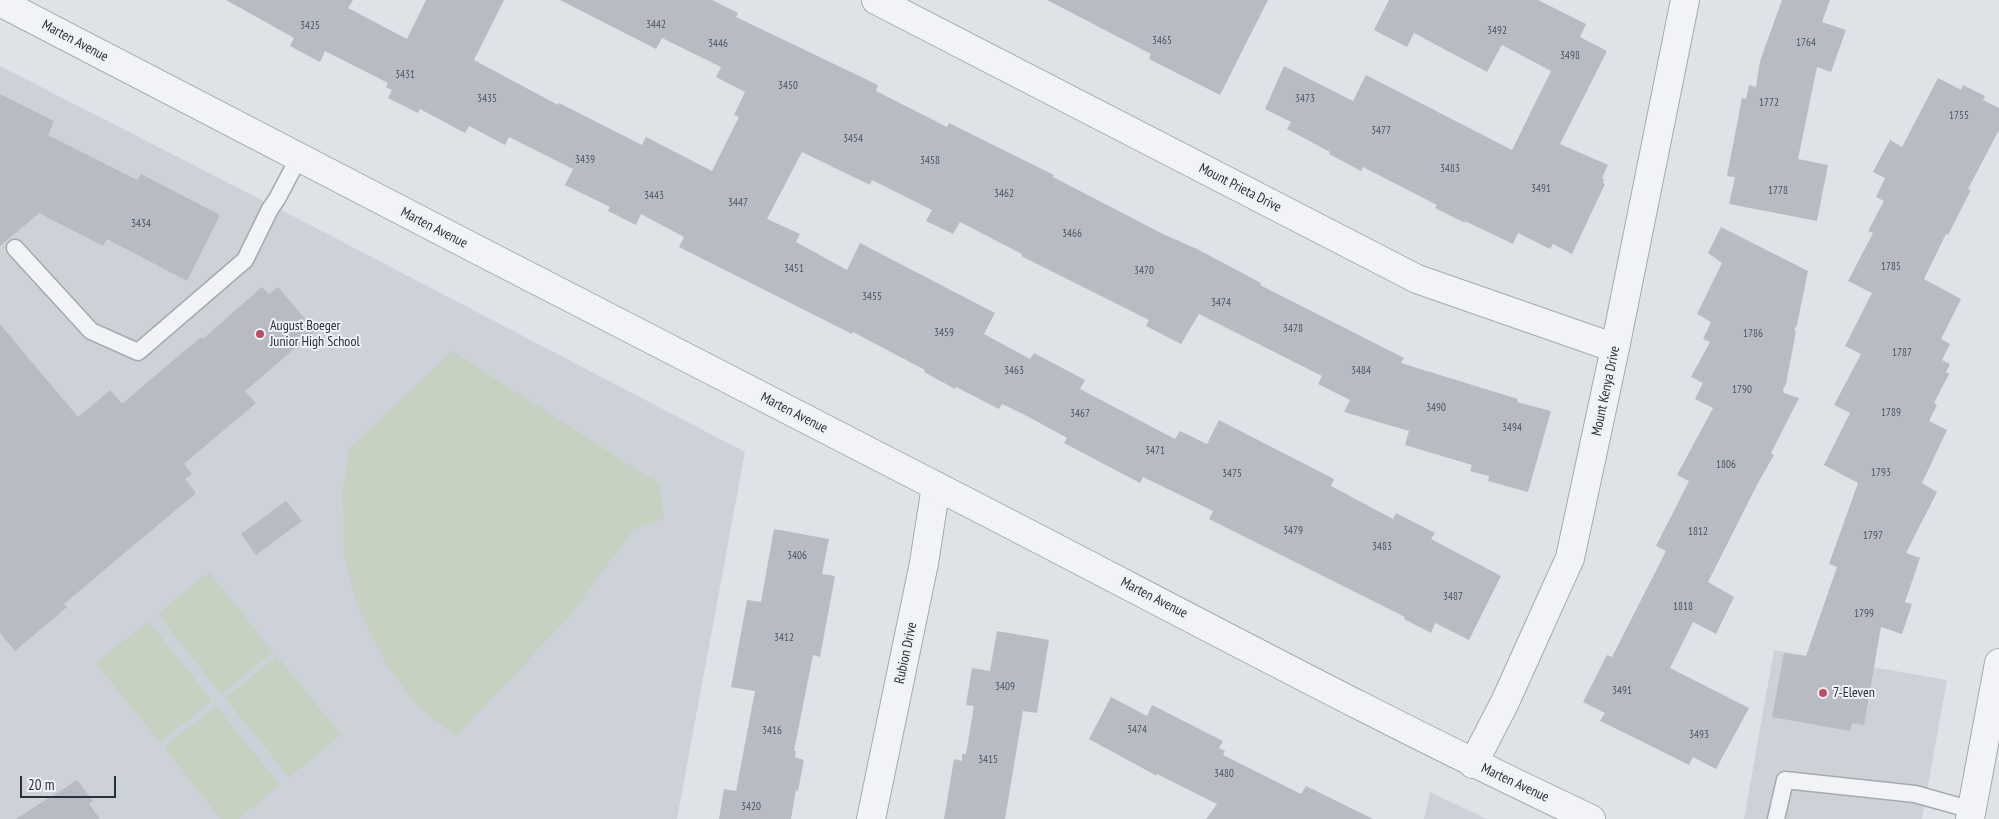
<!DOCTYPE html>
<style>
body{margin:0}
#map{position:relative;width:1999px;height:819px;overflow:hidden;background:#dfe3e8;font-family:"PT Sans Narrow",sans-serif}
canvas{display:block}
.scale{position:absolute;left:20px;top:776px;width:96px;height:22px;box-sizing:border-box;border:2px solid #29313e;border-top:0;padding-left:6px;font-size:15px;line-height:18px;white-space:nowrap;color:#29313e;-webkit-text-stroke:4px #eff2f5;paint-order:stroke}
</style>
<div id="map">
<canvas width="1999" height="819"></canvas>
<div class="scale">20 m</div>
</div>
<script>
const context = document.querySelector('canvas').getContext('2d');
context.lineJoin = 'round';
function paint(path, color) {
  context.fillStyle = color;
  context.fill(path, 'evenodd');
}
function strokePath(path, color, width, dash) {
  context.strokeStyle = color;
  context.lineWidth = width;
  context.lineCap = dash ? 'butt' : 'round';
  context.setLineDash(dash || []);
  context.stroke(path);
}
function label(font, color, halo, rows, align = 'center') {
  context.font = font + ' "PT Sans Narrow",sans-serif';
  context.lineWidth = 4;
  context.setLineDash([]);
  context.textBaseline = 'middle';
  context.strokeStyle = halo;
  context.fillStyle = color;
  for (const [text, x, y, turn = 0] of rows) {
    context.save();
    context.translate(x, y);
    context.rotate((+turn || 0) * Math.PI / 180);
    context.textAlign = isNaN(turn) ? turn : align;
    if (halo) context.strokeText(text, 0, 0);
    context.fillText(text, 0, 0);
    context.restore();
  }
}
paint(new Path2D(`
 M 0,66 L 295,217 L 745,452 L 677,819 L 0,819 Z
 M 1774,650 L 1947,680 L 1922,819 L 1744,819 Z
 M 1430,792 L 1487,819 L 1424,819 Z`), '#cdd2d9');
paint(new Path2D(`
 M 452,351 L 659,484 L 664,518 L 633,530 L 568,618 L 456,736 L 419,707 L 385,663 L 358,608 L 344,554 L 343,489 L 349,449 Z
 M 209,572 L 273,652 L 221,694 L 158,614 Z
 M 148,621 L 212,701 L 160,742 L 96,663 Z
 M 277,656 L 341,735 L 289,777 L 225,698 Z
 M 216,706 L 280,785 L 238,819 L 221,819 L 164,747 Z`), '#c5d1c1');
paint(new Path2D(`
 M 226,0 L 353,0 L 348,8 L 407,39 L 426,0 L 504,0 L 474,60 L 558,105 L 559,103 L 642,145 L 646,137 L 712,171 L 739,117 L 734,115 L 745,92 L 716,77 L 721,67 L 662,38 L 656,49 L 560,0 L 712,0 L 738,13 L 736,17 L 878,85 L 876,91 L 947,127 L 949,123 L 1054,175 L 1053,177 L 1163,234 L 1197,249 L 1261,283 L 1260,285 L 1404,358 L 1401,363 L 1518,399 L 1517,402 L 1551,411 L 1528,492 L 1488,481 L 1489,476 L 1470,471 L 1472,465 L 1405,445 L 1409,431 L 1344,412 L 1350,400 L 1318,384 L 1322,376 L 1199,314 L 1181,344 L 1146,326 L 1149,320 L 1021,256 L 1022,254 L 960,222 L 953,234 L 926,221 L 932,210 L 872,180 L 870,185 L 802,152 L 767,219 L 800,234 L 796,242 L 847,270 L 860,243 L 995,313 L 984,334 L 1030,359 L 1034,353 L 1085,380 L 1080,389 L 1175,439 L 1180,431 L 1207,444 L 1219,420 L 1334,479 L 1331,486 L 1393,519 L 1396,513 L 1435,533 L 1431,539 L 1501,576 L 1469,640 L 1435,623 L 1431,633 L 1404,619 L 1405,617 L 1209,519 L 1213,511 L 1143,477 L 1140,483 L 1064,443 L 1067,438 L 1027,416 L 1002,404 L 999,409 L 956,387 L 955,389 L 924,372 L 925,370 L 853,332 L 852,334 L 679,247 L 684,237 L 641,214 L 636,225 L 608,211 L 610,207 L 565,185 L 573,169 L 509,137 L 505,145 L 469,126 L 465,133 L 420,109 L 418,113 L 388,98 L 392,90 L 386,87 L 388,83 L 325,51 L 320,62 L 290,46 L 294,38 Z
 M 1047,0 L 1268,0 L 1220,95 L 1149,59 L 1151,54 Z
 M 1389,0 L 1538,0 L 1586,24 L 1580,37 L 1607,51 L 1560,144 L 1608,165 L 1602,178 L 1604,179 L 1603,183 L 1605,184 L 1572,254 L 1553,244 L 1550,249 L 1518,233 L 1513,244 L 1465,221 L 1465,223 L 1435,208 L 1437,205 L 1363,167 L 1361,171 L 1329,154 L 1330,152 L 1287,129 L 1291,122 L 1265,109 L 1284,66 L 1353,101 L 1366,75 L 1512,150 L 1551,71 L 1502,45 L 1487,72 L 1414,33 L 1407,47 L 1374,30 Z
 M 1782,0 L 1830,0 L 1822,22 L 1846,30 L 1831,72 L 1817,67 L 1798,159 L 1828,165 L 1817,221 L 1729,204 L 1735,177 L 1727,176 L 1742,98 L 1746,99 L 1749,85 L 1756,87 L 1760,61 Z
 M 1938,78 L 1961,90 L 1963,85 L 1985,96 L 1983,100 L 1999,108 L 1999,130 L 1968,189 L 1971,190 L 1948,235 L 1946,234 L 1924,279 L 1961,299 L 1941,339 L 1950,344 L 1942,360 L 1950,364 L 1946,372 L 1949,374 L 1934,403 L 1937,405 L 1929,421 L 1947,430 L 1922,483 L 1937,492 L 1906,553 L 1920,558 L 1905,602 L 1912,604 L 1902,634 L 1881,627 L 1864,725 L 1852,723 L 1850,731 L 1772,717 L 1784,653 L 1806,656 L 1837,567 L 1829,564 L 1858,483 L 1824,465 L 1850,413 L 1834,405 L 1861,354 L 1845,346 L 1872,293 L 1848,281 L 1873,233 L 1868,231 L 1884,201 L 1876,197 L 1885,178 L 1873,172 L 1890,140 L 1902,147 Z
 M 0,94 L 54,121 L 48,135 L 137,180 L 141,174 L 220,215 L 187,281 L 107,239 L 103,246 L 39,213 L 0,246 Z
 M 1721,227 L 1808,271 L 1797,325 L 1794,330 L 1796,331 L 1786,384 L 1783,389 L 1784,393 L 1799,398 L 1771,453 L 1774,455 L 1758,483 L 1708,582 L 1734,597 L 1716,634 L 1693,622 L 1670,668 L 1749,708 L 1716,769 L 1693,757 L 1689,765 L 1637,739 L 1600,721 L 1605,713 L 1583,702 L 1607,655 L 1612,657 L 1666,551 L 1656,546 L 1689,481 L 1677,475 L 1713,408 L 1695,399 L 1703,383 L 1691,377 L 1710,342 L 1703,339 L 1711,322 L 1697,314 L 1722,263 L 1708,253 Z
 M 262,287 L 269,294 L 278,287 L 315,331 L 245,391 L 256,403 L 184,464 L 192,474 L 185,479 L 196,493 L 64,604 L 67,607 L 15,651 L 0,633 L 0,324 L 78,417 L 110,390 L 122,404 L 201,337 L 203,339 Z
 M 286,501 L 302,521 L 256,555 L 241,534 Z
 M 774,529 L 829,539 L 822,574 L 835,576 L 820,657 L 813,655 L 794,751 L 796,751 L 795,757 L 804,760 L 798,791 L 796,790 L 791,819 L 719,819 L 724,789 L 736,791 L 755,691 L 731,687 L 747,600 L 761,602 Z
 M 997,631 L 1049,640 L 1037,713 L 1023,711 L 1005,819 L 944,819 L 954,759 L 962,761 L 962,754 L 966,754 L 974,706 L 966,705 L 972,668 L 990,671 Z
 M 1111,697 L 1147,716 L 1152,705 L 1223,741 L 1219,748 L 1225,751 L 1223,755 L 1301,794 L 1306,786 L 1373,819 L 1206,819 L 1217,804 L 1157,774 L 1157,776 L 1089,739 Z
 M 77,780 L 93,801 L 89,804 L 100,819 L 16,819 Z`), '#b7bcc4');
const service = new Path2D(`
 M 15,248 L 91,331 L 138,352 L 245,260 L 270,209 L 277,199 L 298,159
 M 1776,819 L 1785,780 L 1915,794 L 1972,810`);
const minor = new Path2D(`
 M 876,0 L 1417,279 L 1615,348
 M 1473,764 L 1505,702 L 1570,558 L 1615,348 L 1685,0
 M 871,819 L 924,563 L 936,486`);
const tertiary = new Path2D(`
 M 0,2 C 310,165 623,324 934,485 C 1153,597 1369,715 1591,819
 M 1970,819 L 1999,663`);
strokePath(service, '#a5aab2', 19);
strokePath(minor, '#a5aab2', 30);
strokePath(tertiary, '#a5aab2', 30);
strokePath(service, '#f2f3f6', 16);
strokePath(minor, '#f2f3f6', 28);
strokePath(tertiary, '#f2f3f6', 28);
for (const [x, y, r, color] of [
 [260,334,5,"#c64b61"],
 [1823,693,5,"#c64b61"]
]) {
  const dot = new Path2D();
  dot.arc(x, y, r, 0, 2 * Math.PI);
  context.fillStyle = color;
  context.fill(dot);
  strokePath(dot, '#eff2f5', 2);
}
label('11px', '#4c5460', null, [
 ["3442",656,25],
 ["3425",310,26],
 ["3492",1497,31],
 ["3465",1162,41],
 ["1764",1806,43],
 ["3446",718,44],
 ["3498",1570,56],
 ["3431",405,75],
 ["3450",788,86],
 ["3435",487,99],
 ["3473",1305,99],
 ["1772",1769,103],
 ["1755",1959,116],
 ["3477",1381,131],
 ["3454",853,139],
 ["3439",585,160],
 ["3458",930,161],
 ["3483",1450,169],
 ["3491",1541,189],
 ["1778",1778,191],
 ["3462",1004,194],
 ["3443",654,196],
 ["3447",738,203],
 ["3434",141,224],
 ["3466",1072,234],
 ["1785",1891,267],
 ["3451",794,269],
 ["3470",1144,271],
 ["3455",872,297],
 ["3474",1221,303],
 ["3478",1293,329],
 ["3459",944,333],
 ["1786",1753,334],
 ["1787",1902,353],
 ["3463",1014,371],
 ["3484",1361,371],
 ["1790",1742,390],
 ["3490",1436,408],
 ["1789",1891,413],
 ["3467",1080,414],
 ["3494",1512,428],
 ["3471",1155,451],
 ["1806",1726,465],
 ["1793",1881,473],
 ["3475",1232,474],
 ["3479",1293,531],
 ["1812",1698,532],
 ["1797",1873,536],
 ["3483",1382,547],
 ["3406",797,556],
 ["3487",1453,597],
 ["1818",1683,607],
 ["1799",1864,614],
 ["3412",784,638],
 ["3409",1005,687],
 ["3491",1622,691],
 ["3474",1137,730],
 ["3416",772,731],
 ["3493",1699,735],
 ["3415",988,760],
 ["3480",1224,774],
 ["3420",751,807]
]);
label('14px', '#29313e', '#eff2f5', [
 ["Marten Avenue",75,41,28],
 ["Mount Prieta Drive",1240,188,27],
 ["Marten Avenue",434,228,27],
 ["Mount Kenya Drive",1606,391,-78],
 ["Marten Avenue",794,413,27],
 ["Marten Avenue",1154,598,27],
 ["Rubion Drive",906,653,-78],
 ["Marten Avenue",1515,783,25]
]);
label('14px', '#29313e', '#eff2f5', [
 ["August Boeger",270,326],
 ["Junior High School",270,342],
 ["7-Eleven",1833,693]
], 'left');
</script>
